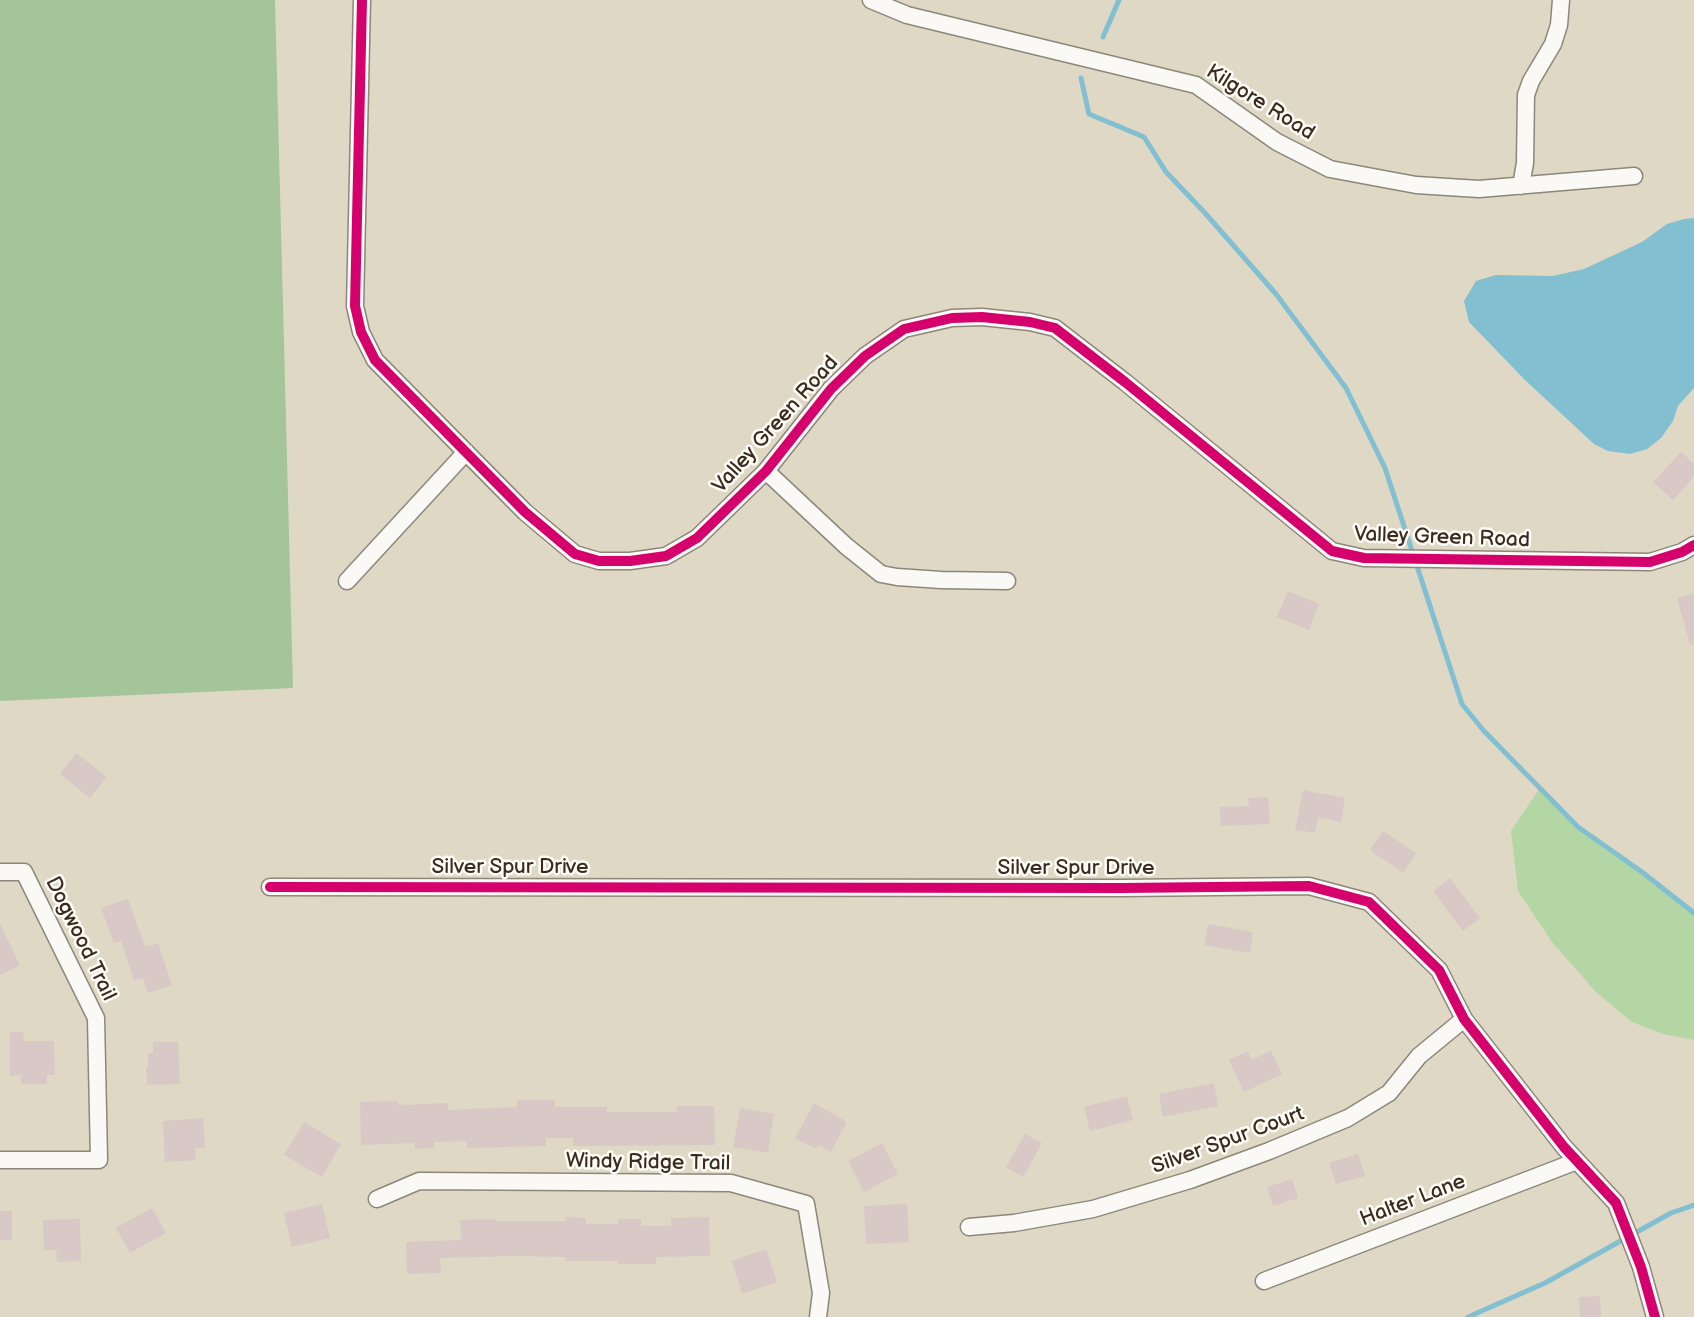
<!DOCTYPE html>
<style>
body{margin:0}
canvas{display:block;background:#ded8c4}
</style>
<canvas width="1694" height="1317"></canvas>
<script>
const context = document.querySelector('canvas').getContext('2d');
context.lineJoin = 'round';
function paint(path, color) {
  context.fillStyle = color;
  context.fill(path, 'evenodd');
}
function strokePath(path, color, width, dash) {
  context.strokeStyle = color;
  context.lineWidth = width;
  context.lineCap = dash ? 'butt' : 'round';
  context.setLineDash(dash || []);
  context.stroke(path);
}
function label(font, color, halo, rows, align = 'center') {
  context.font = font + ' "Balsamiq Sans",sans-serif';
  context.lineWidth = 5;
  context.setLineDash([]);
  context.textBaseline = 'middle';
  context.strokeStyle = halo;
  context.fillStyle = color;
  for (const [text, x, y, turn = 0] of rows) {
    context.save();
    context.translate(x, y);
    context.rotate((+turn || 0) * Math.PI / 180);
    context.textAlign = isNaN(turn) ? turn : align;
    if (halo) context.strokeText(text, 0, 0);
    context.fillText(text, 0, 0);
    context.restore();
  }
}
paint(new Path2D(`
 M 1540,788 L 1585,832 L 1642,872 L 1694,913 L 1694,1040 L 1663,1034 L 1632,1022 L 1596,992 L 1552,942 L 1518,891 L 1511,831 Z`), '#b4d6a5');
paint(new Path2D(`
 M 0,0 L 275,0 L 293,688 L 0,701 Z`), '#a4c59a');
paint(new Path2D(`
 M 1694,218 L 1694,388 L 1678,406 L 1673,421 L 1661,438 L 1647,449 L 1630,454 L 1608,451 L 1594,444 L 1525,380 L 1469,322 L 1464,301 L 1476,281 L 1496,275 L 1553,276 L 1584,269 L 1642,242 L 1667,224 L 1684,219 Z`), '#81bfd1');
strokePath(new Path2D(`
 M 1103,37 L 1119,0
 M 1081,78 L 1089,114 L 1144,137 L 1166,172 L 1205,213 L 1276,294 L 1346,388 L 1385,468 L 1462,704 L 1484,731 L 1578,827 L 1642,872 L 1694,913
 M 1468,1317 L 1545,1283 L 1671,1213 L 1694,1205`), '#81bfd1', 5);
paint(new Path2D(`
 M 1681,452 L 1694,464 L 1694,477 L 1673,500 L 1653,482 Z
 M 1288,591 L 1319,604 L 1309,630 L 1277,617 Z
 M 1694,593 L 1694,645 L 1690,645 L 1677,598 Z
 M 76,753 L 107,777 L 90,798 L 60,774 Z
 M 1303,790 L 1345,798 L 1341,822 L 1318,817 L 1315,833 L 1295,830 Z
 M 1268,797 L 1270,824 L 1221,826 L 1220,807 L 1249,806 L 1248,798 Z
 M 1383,831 L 1416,853 L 1403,873 L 1370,850 Z
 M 1450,878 L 1480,918 L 1463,931 L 1433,891 Z
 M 128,899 L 145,947 L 158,943 L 172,985 L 148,993 L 143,978 L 134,981 L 121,941 L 114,943 L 101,908 Z
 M 0,924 L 20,965 L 0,975 Z
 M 1208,924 L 1253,932 L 1250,953 L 1205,945 Z
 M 10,1032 L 23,1032 L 24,1041 L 54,1041 L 55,1075 L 47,1075 L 47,1084 L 21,1084 L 21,1075 L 10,1076 Z
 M 153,1042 L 178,1042 L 180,1084 L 147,1085 L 146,1067 L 148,1067 L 148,1053 L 153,1053 Z
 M 1248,1051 L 1251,1060 L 1271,1051 L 1282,1074 L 1244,1092 L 1229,1060 Z
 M 1214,1083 L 1218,1106 L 1163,1117 L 1159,1094 Z
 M 1127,1096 L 1133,1120 L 1090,1131 L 1084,1107 Z
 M 517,1100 L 555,1100 L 555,1107 L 607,1107 L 607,1112 L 677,1112 L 677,1106 L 714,1106 L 715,1145 L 573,1146 L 573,1138 L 546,1138 L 546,1146 L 467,1148 L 467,1141 L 434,1142 L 434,1148 L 415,1149 L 415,1143 L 361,1145 L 360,1102 L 397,1101 L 398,1105 L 448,1103 L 448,1110 L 517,1107 Z
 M 814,1103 L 847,1122 L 831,1152 L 818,1145 L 816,1149 L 795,1138 Z
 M 740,1108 L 774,1114 L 768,1153 L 733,1147 Z
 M 203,1118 L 205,1148 L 195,1148 L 196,1160 L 165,1162 L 163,1121 Z
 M 304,1122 L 341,1144 L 322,1177 L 284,1155 Z
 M 1025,1134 L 1042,1143 L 1023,1177 L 1006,1167 Z
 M 882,1143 L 898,1174 L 864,1192 L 848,1161 Z
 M 1358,1154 L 1365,1176 L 1336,1184 L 1329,1163 Z
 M 1292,1179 L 1298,1198 L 1273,1206 L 1267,1187 Z
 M 322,1204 L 330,1238 L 292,1247 L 284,1213 Z
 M 907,1204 L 909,1242 L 866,1244 L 864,1206 Z
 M 152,1208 L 166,1233 L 130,1253 L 116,1228 Z
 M 0,1211 L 12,1211 L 12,1240 L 0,1240 Z
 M 566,1217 L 586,1218 L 586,1224 L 618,1224 L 618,1219 L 641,1219 L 641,1226 L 671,1226 L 671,1218 L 709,1217 L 710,1256 L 656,1257 L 656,1264 L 618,1264 L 618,1261 L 566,1261 L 566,1257 L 514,1256 L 440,1258 L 441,1273 L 407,1274 L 406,1242 L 461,1240 L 460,1220 L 495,1219 L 495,1221 L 566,1221 Z
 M 80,1219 L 81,1261 L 57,1262 L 56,1250 L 44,1250 L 43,1220 Z
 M 766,1249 L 777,1282 L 742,1294 L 732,1261 Z
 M 1600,1296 L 1601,1317 L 1580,1317 L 1579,1297 Z`), '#d8c9c7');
const minor = new Path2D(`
 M 362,0 L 355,306 L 361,332 L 375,360 L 525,512 L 575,554 L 599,561 L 630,561 L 666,556 L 697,538 L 766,471 L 831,389 L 865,356 L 904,329 L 952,318 L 982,317 L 1030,322 L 1055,328 L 1125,382 L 1332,551 L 1364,558 L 1650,562 L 1682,552 L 1694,545
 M 871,0 L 907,15 L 1196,85 L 1277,142 L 1330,169 L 1416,185 L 1479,189 L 1634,176
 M 1521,186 L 1525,163 L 1526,95 L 1531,81 L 1553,44 L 1559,25 L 1561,0
 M 766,471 L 846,546 L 881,574 L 897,577 L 941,580 L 1007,581
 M 347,581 L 466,452
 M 0,872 L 24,872 L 96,1018 L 99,1160 L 0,1160
 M 270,887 L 1122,888 L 1309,886 L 1369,902 L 1439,970 L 1464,1019 L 1564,1147 L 1616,1203 L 1641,1267 L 1655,1317
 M 377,1199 L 419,1181 L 731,1183 L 806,1204 L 821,1293 L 818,1317
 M 969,1227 L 1014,1223 L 1093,1209 L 1190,1180 L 1269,1151 L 1348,1118 L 1389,1093 L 1419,1056 L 1464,1019
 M 1264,1281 L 1577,1161`);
strokePath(minor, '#8d877b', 19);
strokePath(minor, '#faf9f6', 16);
strokePath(new Path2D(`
 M 362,0 L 355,306 L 361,332 L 375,360 L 525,512 L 575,554 L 599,561 L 630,561 L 666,556 L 697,538 L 766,471 L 831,389 L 865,356 L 904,329 L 952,318 L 982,317 L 1030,322 L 1055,328 L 1125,382 L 1332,551 L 1364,558 L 1650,562 L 1682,552 L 1694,545
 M 270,887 L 1122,888 L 1309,886 L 1369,902 L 1439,970 L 1464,1019 L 1564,1147 L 1616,1203 L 1641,1267 L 1655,1317`), '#d6006c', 10);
label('21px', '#3b2a1e', '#fdfcf7', [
 ["Kilgore Road",1260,103,32],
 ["Valley Green Road",776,425,-48],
 ["Valley Green Road",1442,538,2],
 ["Silver Spur Drive",510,868],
 ["Silver Spur Drive",1076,869],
 ["Dogwood Trail",80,939,64],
 ["Silver Spur Court",1228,1141,-20],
 ["Windy Ridge Trail",648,1163,1],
 ["Halter Lane",1413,1201,-21]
]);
</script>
